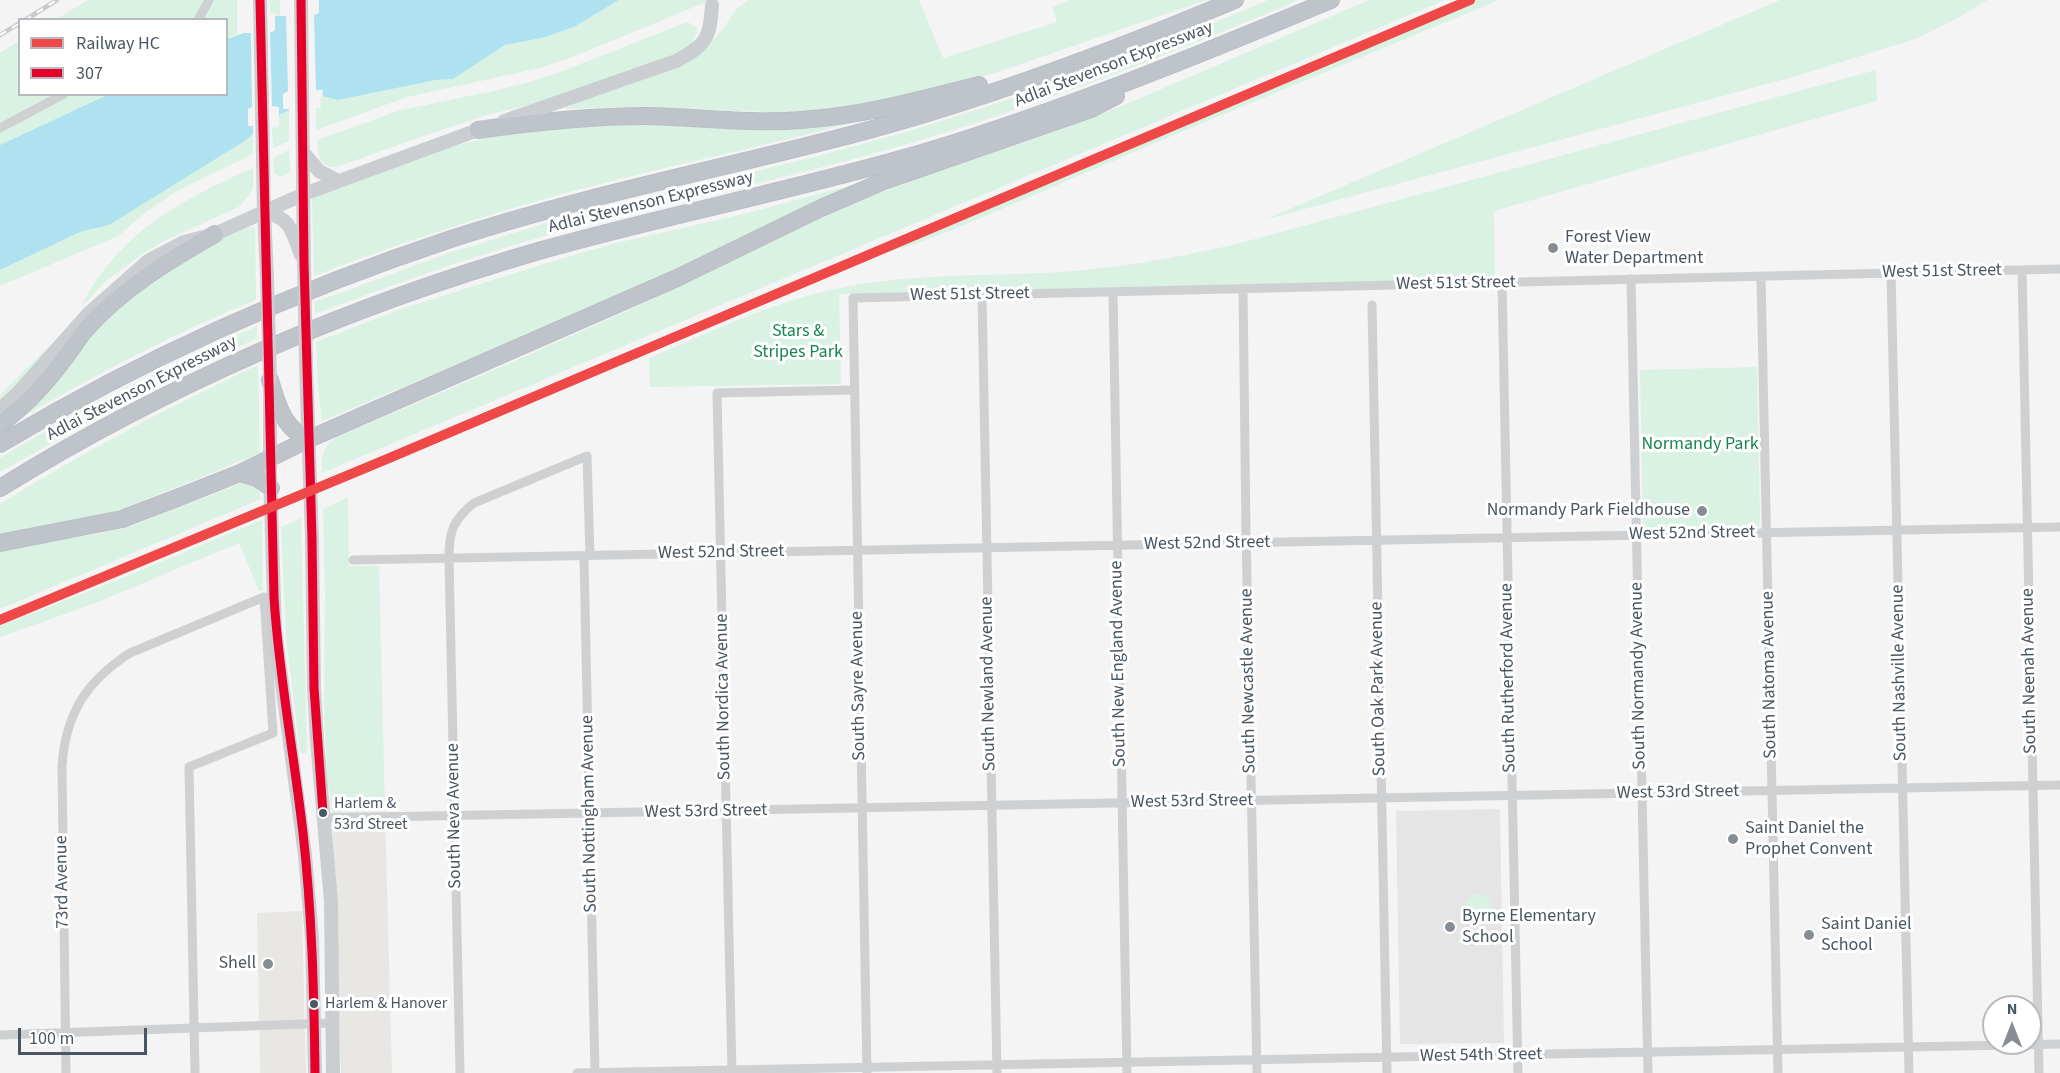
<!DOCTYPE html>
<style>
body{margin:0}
#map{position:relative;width:2060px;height:1073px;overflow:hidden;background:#f4f4f4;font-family:"Source Sans 3",sans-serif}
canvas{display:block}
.legend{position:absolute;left:18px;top:18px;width:210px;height:78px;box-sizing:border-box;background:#fff;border:2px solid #b7bbc0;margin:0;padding:8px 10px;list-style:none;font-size:18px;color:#4a5661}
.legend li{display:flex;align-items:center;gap:12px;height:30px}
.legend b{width:30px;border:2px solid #b7bbc0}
.north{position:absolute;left:1982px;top:995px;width:60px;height:60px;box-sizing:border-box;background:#fff;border:2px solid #b7bbc0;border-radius:50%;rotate:0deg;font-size:16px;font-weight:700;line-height:24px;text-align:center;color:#4a5661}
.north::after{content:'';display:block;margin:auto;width:21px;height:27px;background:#868d94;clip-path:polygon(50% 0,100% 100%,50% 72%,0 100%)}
.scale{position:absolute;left:18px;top:1028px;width:129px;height:27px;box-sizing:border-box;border:3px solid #4a5661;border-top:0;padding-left:8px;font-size:18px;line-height:21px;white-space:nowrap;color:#4a5661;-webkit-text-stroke:4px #fff;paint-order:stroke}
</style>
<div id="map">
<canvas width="2060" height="1073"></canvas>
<ul class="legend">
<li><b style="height:8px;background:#ee4848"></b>Railway HC</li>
<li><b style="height:8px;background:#e4002b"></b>307</li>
</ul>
<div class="north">N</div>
<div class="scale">100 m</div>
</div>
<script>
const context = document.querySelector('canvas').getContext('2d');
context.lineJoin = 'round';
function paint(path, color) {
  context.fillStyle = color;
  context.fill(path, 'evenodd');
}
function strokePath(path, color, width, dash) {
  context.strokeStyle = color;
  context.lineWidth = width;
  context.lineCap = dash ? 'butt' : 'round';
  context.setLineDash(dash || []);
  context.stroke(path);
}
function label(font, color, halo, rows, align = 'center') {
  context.font = font + ' "Source Sans 3",sans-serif';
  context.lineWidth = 6;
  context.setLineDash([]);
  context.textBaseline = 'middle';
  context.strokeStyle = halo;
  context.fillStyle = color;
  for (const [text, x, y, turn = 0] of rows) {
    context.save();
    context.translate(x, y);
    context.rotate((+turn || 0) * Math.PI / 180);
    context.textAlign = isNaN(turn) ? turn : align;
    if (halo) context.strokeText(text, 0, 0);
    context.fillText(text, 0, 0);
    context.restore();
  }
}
paint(new Path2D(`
 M 385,811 L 392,1073 L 341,1073 L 332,812 Z
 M 302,911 L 306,1073 L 260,1073 L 257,913 Z`), '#e8e7e3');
paint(new Path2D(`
 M 1500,809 L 1504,1043 L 1400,1044 L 1396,811 Z`), '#e6e5e6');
paint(new Path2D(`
 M 88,0 L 237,0 L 237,34 L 227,39 L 226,20 L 55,20 Z
 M 269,0 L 280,0 L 280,16 L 270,13 Z
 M 619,0 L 711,0 L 575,56 L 540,68 L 407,97 L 316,130 L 316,108 L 321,108 L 320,99 L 322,96 L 338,100 L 436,80 L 453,79 L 505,45 L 542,38 L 574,27 Z
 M 748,0 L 919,0 L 943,58 L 1057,22 L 1052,7 L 1069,0 L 1206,0 L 1001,71 L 949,86 L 864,104 L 811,111 L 773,112 L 622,107 L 566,109 L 565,104 L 681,63 L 708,47 L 723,29 L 737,8 Z
 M 1268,0 L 1299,0 C 1166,56 1032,108 894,148 C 785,179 675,201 566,230 C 481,253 397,283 315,314 L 315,302 L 449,253 L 559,219 L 814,157 L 906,132 L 989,106 L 1081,75 L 1168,42 Z
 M 1369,0 L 1445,0 L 322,473 C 322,455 321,448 337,437 L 501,367 L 638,306 L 827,213 L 954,165 L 1039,137 L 1117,108 Z
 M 1477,0 L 1499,0 L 1169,137 L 962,226 L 910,246 L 885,251 Z
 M 1780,0 L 1987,0 L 1961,16 L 1918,38 L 1800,75 L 1264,220 Z
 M 687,22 L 697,27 C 698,42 684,50 673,58 L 529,105 L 490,114 L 423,136 L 337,167 C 319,168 318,155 317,140 L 401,110 L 498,90 L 530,82 L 560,72 Z
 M 19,41 L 20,94 L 107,95 L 0,145 L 0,53 Z
 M 1876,70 L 1877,101 L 1494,211 L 1495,276 L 1480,279 L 839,294 L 841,384 L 650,387 L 649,358 C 713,331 776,300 845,287 C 911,274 977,276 1044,273 C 1108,270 1170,259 1233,245 Z
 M 289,111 L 289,141 L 273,148 L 272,128 L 279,127 L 279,115 Z
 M 846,121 L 847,124 C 756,148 664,167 573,191 C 485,215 399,243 314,276 L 312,199 C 360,179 408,158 458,145 C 496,135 533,128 571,123 Z
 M 253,135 L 253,154 L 177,191 L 147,211 L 118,236 L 0,286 L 0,270 L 80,232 L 109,225 Z
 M 289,150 L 290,172 L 283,176 L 278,176 L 274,173 L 273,158 Z
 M 253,168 L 253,187 L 250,194 L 239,207 L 166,240 L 142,254 L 106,281 L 81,307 C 118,233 181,200 253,168 Z
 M 856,184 L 646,283 L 518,339 L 322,421 L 318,387 L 316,342 L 398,310 L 550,262 L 616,243 L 740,215 Z
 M 255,227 L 256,300 C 176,332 100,373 24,416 L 49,391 L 96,328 L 122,302 L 208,244 L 240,228 Z
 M 257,326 L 257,338 L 118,406 L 0,472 L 0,458 C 82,408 169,365 257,326 Z
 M 53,342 L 24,378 L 0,401 L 0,395 Z
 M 258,365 L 260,453 L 126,508 L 90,518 L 0,536 L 0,504 C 83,452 169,407 258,365 Z
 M 1757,367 L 1760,521 L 1759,527 L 1650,529 L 1645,528 L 1643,523 L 1640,370 Z
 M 242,483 C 253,482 260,489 261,499 L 0,609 L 0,551 L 56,540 L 93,535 L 134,525 Z
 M 348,497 L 349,566 L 379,566 L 385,811 L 332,812 L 327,772 L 324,712 L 325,594 L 323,509 Z
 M 301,518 L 307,753 L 300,753 L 286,638 L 281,527 Z
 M 262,520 L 263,590 L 259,591 L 239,543 L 93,604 L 0,637 L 0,626 L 105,585 Z
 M1465 907a13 13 0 1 1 26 0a13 13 0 1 1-26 0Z`), '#d9f2e3');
paint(new Path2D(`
 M 319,0 L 619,0 L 574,27 L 542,38 L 505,45 L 453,79 L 436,80 L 338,100 L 322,96 L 279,115 L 243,142 L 109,225 L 80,232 L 0,270 L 0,145 L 107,95 L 226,94 L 227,39 L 244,33 L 272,32 L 275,30 L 275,16 L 314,15 L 319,13 Z`), '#aee2f0');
paint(new Path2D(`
 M 316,0 L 319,0 L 319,13 L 314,15 L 316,90 L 323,90 L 322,98 L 289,114 L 289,109 L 283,109 L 283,94 L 288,91 L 286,16 L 280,16 L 280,13 L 314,12 L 316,11 Z
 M 273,13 L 275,13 L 275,30 L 270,32 L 272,106 L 279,107 L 279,119 L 253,139 L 253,126 L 248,126 L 248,109 L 252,107 L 251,33 L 244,33 L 244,30 L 272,28 Z`), '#f4f4f4');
const highway = new Path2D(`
 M 478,130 C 534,122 589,116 646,116 C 697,117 749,124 801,120 C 862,116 920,100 979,85
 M 270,380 C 275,396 280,417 293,429 C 297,433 304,436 309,439
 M 0,424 C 25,406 46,383 64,359 C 72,349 78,338 86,329 C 123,288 168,261 215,234
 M 0,444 C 142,359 294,291 451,239 C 583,196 720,169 854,134 C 984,100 1111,52 1235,0
 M 240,473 L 257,478 L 271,488
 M 0,488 C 168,384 352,305 542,250 C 670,214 801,189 929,151 C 1066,109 1199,55 1331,0
 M 0,543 L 122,519 L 177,498 L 240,473 L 309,439 L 677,278 L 821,208 L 884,181 L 1091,109 L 1116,96`);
strokePath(highway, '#b9bec3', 18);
strokePath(new Path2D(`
 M 198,20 L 209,0
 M 0,128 L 64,94
 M 2022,270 L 2039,1073
 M 1891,273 L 1909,1073
 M 1761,276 L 1778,1073
 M 1631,279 L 1648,1073
 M 1502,282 L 1518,1073
 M 1243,289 L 1246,532 L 1257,1073
 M 1113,292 L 1127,1073
 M 982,295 L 997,1073
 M 1372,305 L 1387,1073
 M 584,556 L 595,1073
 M 353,560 L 2060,527
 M 324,818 L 2060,785
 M 0,1035 L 331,1023
 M 66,1073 L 62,767 C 65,715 86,681 130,653 L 264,597 L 273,733 L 189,767 L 195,1073
 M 460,1073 L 449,558 C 449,531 453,520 474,503 L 587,456 L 590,555
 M 577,1073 L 2060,1044
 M 732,1073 L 717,393 L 854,390
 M 867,1073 L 853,298 L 2060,269`), '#ced0d2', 9);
strokePath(new Path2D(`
 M 260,0 L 264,211 L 267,278
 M 301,0 L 304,263
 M 504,121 L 676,61 C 706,45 710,39 712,5
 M 303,152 L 319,171 L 338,181
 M 264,211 C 292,220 291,229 301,255
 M 306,365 L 312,539 L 314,688 L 317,741 L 331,902 L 333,1073
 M 270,388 L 270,474 L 275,631 L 305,855 L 312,938 L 315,1073
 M 0,409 L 18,393 L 89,313 L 148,261 L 184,242 L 215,234 L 304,194 L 486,127`), '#caced1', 14);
strokePath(highway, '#bec4c9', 16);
const rail = new Path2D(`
 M 25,20 L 57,0
 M 0,35 L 20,23`);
strokePath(rail, '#c9cacc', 4.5);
strokePath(rail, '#fff', 2, [7]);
strokePath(new Path2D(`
 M 304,263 L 306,365
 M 267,278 L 270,380`), '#caced1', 14);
strokePath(new Path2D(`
 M 260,0 L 274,598 C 279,677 294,754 303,833 C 312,912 314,993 315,1073
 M 301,0 L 304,263 L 312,539 L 314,688 L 323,813`), '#e4002b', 9);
strokePath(new Path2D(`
 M 0,620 L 387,459 L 1470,0`), '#ee4848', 10);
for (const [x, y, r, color] of [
 [1553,248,6,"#868d94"],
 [1702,511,6,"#868d94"],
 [323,813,5,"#4a5661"],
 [1733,839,6,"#868d94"],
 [1450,927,6,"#868d94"],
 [1809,935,6,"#868d94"],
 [268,964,6,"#868d94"],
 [314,1004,5,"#4a5661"]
]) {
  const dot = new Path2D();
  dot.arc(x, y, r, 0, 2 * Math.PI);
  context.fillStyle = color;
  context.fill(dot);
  strokePath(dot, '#fff', 2);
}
label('16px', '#4a5661', '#fff', [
 ["Harlem &",334,804],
 ["53rd Street",334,825],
 ["Harlem & Hanover",325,1004]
], 'left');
label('18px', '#4a5661', '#fff', [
 ["Adlai Stevenson Expressway",1114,65,-21],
 ["Adlai Stevenson Expressway",651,203,-14],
 ["West 51st Street",1942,272,-1],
 ["West 51st Street",1456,284,-1],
 ["West 51st Street",970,295,-1],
 ["Adlai Stevenson Expressway",142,389,-27],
 ["West 52nd Street",1692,534,-1],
 ["West 52nd Street",1207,544,-1],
 ["West 52nd Street",721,553,-1],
 ["South New England Avenue",1119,664,-91],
 ["South Neenah Avenue",2030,671,-91],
 ["South Nashville Avenue",1900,673,-91],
 ["South Natoma Avenue",1770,675,-91],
 ["South Normandy Avenue",1639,676,-91],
 ["South Rutherford Avenue",1509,678,-91],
 ["South Newcastle Avenue",1249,681,-91],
 ["South Newland Avenue",989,684,-91],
 ["South Sayre Avenue",859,686,-91],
 ["South Oak Park Avenue",1379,689,-91],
 ["South Nordica Avenue",724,697,-91],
 ["West 53rd Street",1678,793,-1],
 ["West 53rd Street",1192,802,-1],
 ["West 53rd Street",706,812,-1],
 ["South Nottingham Avenue",590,814,-91],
 ["South Neva Avenue",455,816,-91],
 ["73rd Avenue",63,882,-91],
 ["West 54th Street",1481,1056,-1]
]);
label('18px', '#4a5661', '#fff', [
 ["Forest View",1565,238],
 ["Water Department",1565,259],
 ["Normandy Park Fieldhouse",1690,511,"right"],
 ["Saint Daniel the",1745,829],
 ["Prophet Convent",1745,850],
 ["Byrne Elementary",1462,917],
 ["School",1462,938],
 ["Saint Daniel",1821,925],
 ["School",1821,946],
 ["Shell",256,964,"right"]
], 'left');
label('18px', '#17864f', '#fff', [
 ["Stars &",798,332],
 ["Stripes Park",798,353],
 ["Normandy Park",1700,445]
]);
</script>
